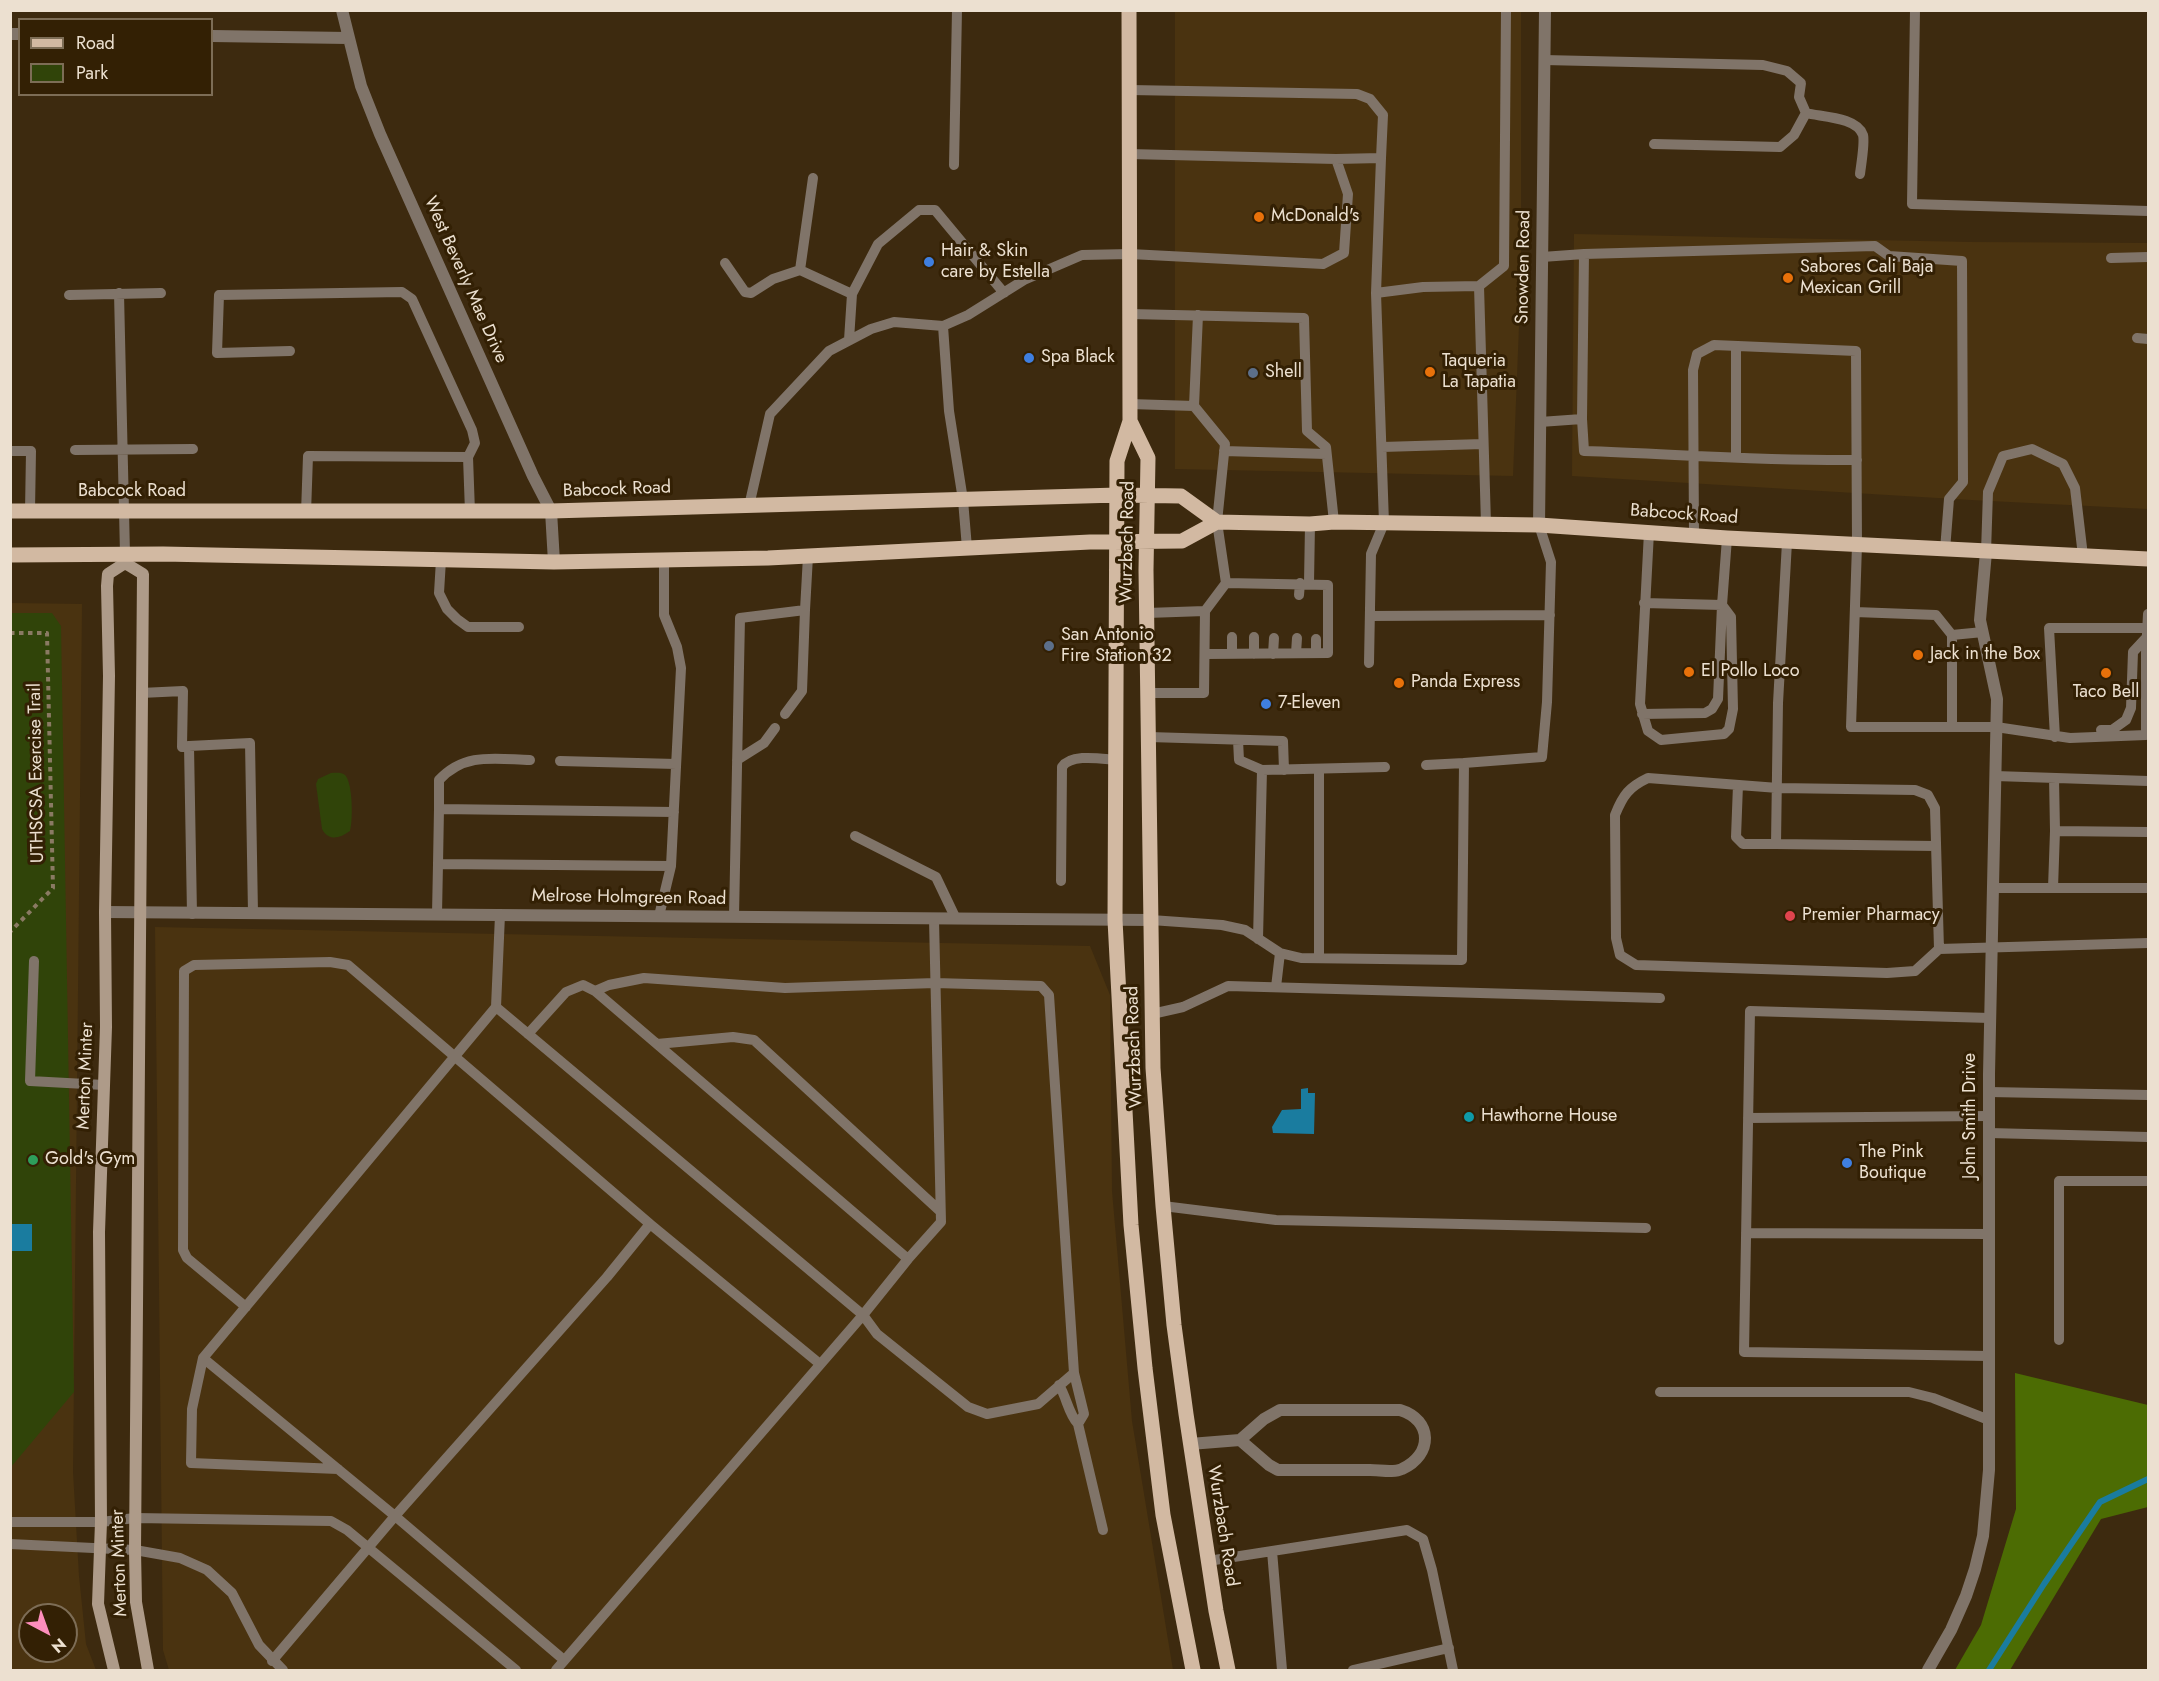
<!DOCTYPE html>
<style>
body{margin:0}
#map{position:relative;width:2159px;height:1681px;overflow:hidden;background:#3d2a0f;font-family:Jost,sans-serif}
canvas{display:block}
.frame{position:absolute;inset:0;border:12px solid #ece0d0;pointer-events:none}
.legend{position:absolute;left:18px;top:18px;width:195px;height:78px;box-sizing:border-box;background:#332004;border:2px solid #7d6d56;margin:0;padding:8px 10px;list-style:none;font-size:18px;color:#ece0d0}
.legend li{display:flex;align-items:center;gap:12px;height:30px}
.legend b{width:30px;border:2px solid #7d6d56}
.north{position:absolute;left:18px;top:1603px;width:60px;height:60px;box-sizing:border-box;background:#332004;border:2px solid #7d6d56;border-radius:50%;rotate:139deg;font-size:16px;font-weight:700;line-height:24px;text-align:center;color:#ece0d0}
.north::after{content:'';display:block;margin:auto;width:21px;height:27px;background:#fe8ebd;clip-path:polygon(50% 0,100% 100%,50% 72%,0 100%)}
</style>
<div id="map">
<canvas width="2159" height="1681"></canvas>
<div class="frame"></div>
<ul class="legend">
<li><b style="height:8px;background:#d2b9a2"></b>Road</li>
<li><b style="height:16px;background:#304409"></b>Park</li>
</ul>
<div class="north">N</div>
</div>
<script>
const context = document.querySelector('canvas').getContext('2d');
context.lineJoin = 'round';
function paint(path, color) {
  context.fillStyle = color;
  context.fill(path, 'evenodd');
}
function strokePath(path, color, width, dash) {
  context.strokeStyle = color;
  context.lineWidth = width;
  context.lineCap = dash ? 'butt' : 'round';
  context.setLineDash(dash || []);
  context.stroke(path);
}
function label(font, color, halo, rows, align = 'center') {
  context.font = font + ' Jost,sans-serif';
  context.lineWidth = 6;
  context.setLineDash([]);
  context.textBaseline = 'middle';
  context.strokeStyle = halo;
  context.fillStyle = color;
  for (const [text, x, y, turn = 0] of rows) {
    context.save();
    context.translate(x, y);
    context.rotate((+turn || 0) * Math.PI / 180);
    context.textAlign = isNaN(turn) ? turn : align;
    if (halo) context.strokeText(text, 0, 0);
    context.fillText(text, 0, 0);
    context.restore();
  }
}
paint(new Path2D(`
 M 1175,11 L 1521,11 L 1521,276 L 1513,476 L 1175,469 Z
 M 1574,234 L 1971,242 L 2148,243 L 2148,509 L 1971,500 L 1572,476 Z
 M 11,603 L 82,604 L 73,1472 L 79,1576 L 86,1644 L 96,1670 L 11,1670 ZM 30,1615 L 66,1615 L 66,1651 L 30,1651 Z
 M 155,927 L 1090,946 L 1110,995 L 1112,1191 L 1132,1421 L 1173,1670 L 169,1670 L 163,1650 Z`), '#4a3310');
paint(new Path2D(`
 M 10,613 L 52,613 L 61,626 L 74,1392 L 11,1467 Z
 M 331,773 C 336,773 341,772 345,775 C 353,783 353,821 350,831 C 340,838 329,842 322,829 L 316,784 L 318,779 Z`), '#304409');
paint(new Path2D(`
 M 2015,1373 L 2148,1405 L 2148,1507 L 2101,1519 L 2010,1670 L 1955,1670 L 1981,1625 L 2016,1509 Z`), '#4c6c03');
paint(new Path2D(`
 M 1308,1088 L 1308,1093 L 1315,1093 L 1314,1134 L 1273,1133 L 1272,1127 L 1282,1110 L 1301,1109 L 1301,1089 Z
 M 11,1224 L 32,1224 L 32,1251 L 11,1251 Z`), '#1a7c9f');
strokePath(new Path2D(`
 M 1989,1670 L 2044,1584 L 2100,1502 L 2148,1479`), '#1a7c9f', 6);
strokePath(new Path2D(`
 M 10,633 L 47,633 L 53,888 L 10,932`), '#8a7a63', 4, [4.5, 4.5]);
strokePath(new Path2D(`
 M 1915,10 L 1912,204 L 2148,211
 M 1544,60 L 1763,65 L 1787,71 L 1801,83 L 1799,97 L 1806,113 C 1822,117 1857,117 1863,135 C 1865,143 1861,165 1860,174
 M 1654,144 L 1780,147 L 1794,135 L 1806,113
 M 1129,154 L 1336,159 L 1381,158 L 1383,115 L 1370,99 L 1357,94 L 1130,90
 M 954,165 L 957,10
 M 813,178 L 800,270 L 852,294
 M 1542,257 L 1584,254
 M 2111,258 L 2148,257
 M 725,263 L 745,292 L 751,293 L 773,279 L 800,270
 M 1479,286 L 1504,266 L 1506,10
 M 119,293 L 125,554
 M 1376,293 L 1381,158
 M 69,295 L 161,293
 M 1130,314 L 1304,318 L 1307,431 L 1326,447 L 1334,522
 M 2137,338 L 2148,339
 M 849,340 L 852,294 L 878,244 L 919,210 L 935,210 L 1004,293
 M 1736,346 L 1736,457
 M 290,351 L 217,353 L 219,295 L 402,292 L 412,299 L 472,430 L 475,443 L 468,457
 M 1130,404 L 1194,406 L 1198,315
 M 1194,406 L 1225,444 L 1217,522 L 1226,583
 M 1582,419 L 1584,254 L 1875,246 L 1889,256 L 1962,261 L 1963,482 L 1949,499 L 1945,550
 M 1540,422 L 1582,419 L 1584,451 C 1675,454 1766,461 1857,460
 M 1382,447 L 1483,444
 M 75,450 L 193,449
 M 10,451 L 31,451 L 30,511
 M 1224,451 L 1326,454
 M 749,506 L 770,414 L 829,351 L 871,329 L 894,322 L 943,326
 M 306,513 L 308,456 L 468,457 L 470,512
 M 1649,532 L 1640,704 L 1648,731 L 1661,740 L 1724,734 L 1729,729 L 1733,709 L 1731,617 L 1722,605 L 1727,538
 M 1694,535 L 1693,370 L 1697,354 L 1714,345 L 1856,351 L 1857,545 L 1851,727 L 1996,727 L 2070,738 L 2146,735 L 2146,653 L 2148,614
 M 1787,542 L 1778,703 L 1776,844 L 1935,846
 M 967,548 L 963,500 L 949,411 L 943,326 L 968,315 L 1024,280 L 1082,255 L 1130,254 L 1323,264 L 1344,253 L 1348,194 L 1336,159
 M 1986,552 L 1988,492 L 2003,456 L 2032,449 L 2063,464 L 2075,488 L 2083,556
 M 441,560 L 439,593 L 447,609 L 457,619 L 468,627 L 519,627
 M 1309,583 L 1310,524
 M 1299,595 L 1300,583
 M 1855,612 L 1936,615 L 1952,635
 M 1147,613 L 1205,611
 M 1370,616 L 1550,615
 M 1254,637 L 1254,654
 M 1296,653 L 1297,638
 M 1316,653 L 1316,639
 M 1232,654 L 1232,637
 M 1273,654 L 1274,638
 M 1369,663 L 1371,554 L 1384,523 L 1376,293 L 1423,287 L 1479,286 L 1486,524
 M 141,693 L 183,691 L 182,747 L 189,746
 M 1148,693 L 1204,693 L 1205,611 L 1226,583 L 1328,585 L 1328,653 L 1206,654
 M 785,714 L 802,691 L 805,610
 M 1642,714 L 1705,713 L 1712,709 L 1718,699 L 1722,605 L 1644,603
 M 1952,727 L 1952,635 L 1983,632
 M 2101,730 L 2112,730 L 2126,720 L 2131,708 L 2133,652 L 2147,637
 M 1149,737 L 1283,741 L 1284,770
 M 2055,737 L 2049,628 L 2147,628
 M 1238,740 L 1239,760 L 1262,770
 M 737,760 L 764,743 L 775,728
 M 560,761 L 676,764
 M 1426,765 L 1464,763
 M 1319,769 L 1319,958
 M 1995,776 L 2148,781
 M 2054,778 L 2055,831 L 2148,832
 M 1738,785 L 1736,837 L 1743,844 L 1776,844
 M 439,809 L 439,780 C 465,752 495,759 530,760
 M 855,836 L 936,877 L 956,919
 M 438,864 L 439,809 L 674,812
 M 1061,881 L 1062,767 C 1071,753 1102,759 1117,760
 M 1993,888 L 2148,888
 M 2053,888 L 2055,831
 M 192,914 L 189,746 L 250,743 L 253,913
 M 437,914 L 438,864 L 671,866
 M 500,915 L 496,1007 L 203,1358 L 395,1516 L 564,1660
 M 659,916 L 671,866 L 681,668 L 677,647 L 664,615 L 664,560
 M 734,917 L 740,618 L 805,610 L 808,556
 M 1151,920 L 1222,925 L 1245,930 L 1280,953 L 1301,958 L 1462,960 L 1464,763 L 1542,757 L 1547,702 L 1551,562 L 1539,525
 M 1258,939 L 1262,770 L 1385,767
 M 1939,949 L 1935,808 L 1928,795 L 1915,790 L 1778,788 L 1648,778 C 1629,787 1623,795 1615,815 L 1616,938 L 1620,955 L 1636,965 L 1887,973 L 1915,971 L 1939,949 L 2148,943
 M 34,961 L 30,1081 L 104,1085
 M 1276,987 L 1280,953
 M 496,1007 L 863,1315 L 877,1334 L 968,1407 L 987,1414 L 1038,1404 L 1074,1373 L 1049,995 L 1041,986 L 935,983 L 785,988 L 644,978 L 609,985 L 595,991
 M 1152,1014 L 1183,1007 L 1228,986 L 1660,998
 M 528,1034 L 566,992 L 583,985 L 595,991 L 908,1259 L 863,1315 L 556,1670
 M 657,1044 L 733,1037 L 754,1040 L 940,1211
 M 1989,1092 L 2148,1095
 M 1748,1118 L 1989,1116
 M 1989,1133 L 2148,1137
 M 1163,1206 L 1276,1220 L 1646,1228
 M 650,1224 L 820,1364
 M 1746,1233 L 1989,1234
 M 908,1259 L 941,1222 L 934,919
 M 246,1307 L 187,1258 L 183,1250 L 184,971 L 194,965 L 330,962 L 348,965 L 650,1224 L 607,1277 L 395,1516 L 272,1661
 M 2059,1340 L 2059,1181 L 2148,1181
 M 1989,1356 L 1744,1352 L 1750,1011 L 1990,1018
 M 203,1358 L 192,1409 L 191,1463 L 338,1469
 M 1074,1373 L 1084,1414 L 1078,1424
 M 1059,1385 C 1067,1398 1068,1413 1078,1424 L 1103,1530
 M 1660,1392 L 1909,1392 L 1933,1398 L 1989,1420
 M 10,1522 L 101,1522 L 135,1518 L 331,1521 L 347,1530 L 516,1670
 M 10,1544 L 135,1550 L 180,1558 L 207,1570 L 232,1593 L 259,1645 L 283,1670
 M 1272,1551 L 1282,1670
 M 1208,1561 L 1407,1530 L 1423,1539 L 1432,1570 L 1453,1670
 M 1353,1670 L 1449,1648`), '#807469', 10);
strokePath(new Path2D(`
 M 342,10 L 361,86 L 380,134 L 533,476 L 551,511 L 554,562
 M 10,34 L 20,34
 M 212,36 L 348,38
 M 1539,525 L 1545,10
 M 105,912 L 1151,920
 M 1190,1444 L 1240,1440 L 1264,1419 L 1280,1410 L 1400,1410 C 1433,1420 1433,1455 1402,1469 C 1394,1473 1380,1470 1370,1470 C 1340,1470 1309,1470 1278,1470 L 1269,1465 L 1240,1440
 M 1928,1670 L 1951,1630 L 1966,1596 L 1975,1569 L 1983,1536 L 1989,1470 L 1989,1074 L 1997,699 L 1980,620 L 1986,552`), '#807469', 12);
strokePath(new Path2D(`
 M 125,563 L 143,574 L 135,1550 L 136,1602 L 148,1670
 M 114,1670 L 98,1604 L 101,1522 L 99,1232 L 106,1027 L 105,912 L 109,676 L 107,586 L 108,574 L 125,563`), '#ae9b89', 12);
strokePath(new Path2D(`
 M 1129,10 L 1130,421 L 1117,461 L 1115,920 L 1131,1225 L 1145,1368 L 1163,1515 L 1193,1670
 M 1130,421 L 1148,458 L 1146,570 L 1153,1068 L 1163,1206 L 1174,1325 L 1186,1414 L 1216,1611 L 1228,1670
 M 10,511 L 551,511 L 1118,495 L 1181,496 L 1217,522
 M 10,555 L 163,554 L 554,562 L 768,558 L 1090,542 L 1182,541 L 1217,522 L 1310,524 L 1334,522 L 1539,525 L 1727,538 L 2148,559`), '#d2b9a2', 15);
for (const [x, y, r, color] of [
 [1259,217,6,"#e8710a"],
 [929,262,6,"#3f7fe0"],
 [1788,278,6,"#e8710a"],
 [1029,358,6,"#3f7fe0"],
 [1430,372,6,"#e8710a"],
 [1253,373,6,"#5c6f8a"],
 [1049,646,6,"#5c6f8a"],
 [1918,655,6,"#e8710a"],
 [1689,672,6,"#e8710a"],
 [2106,673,6,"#e8710a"],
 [1399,683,6,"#e8710a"],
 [1266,704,6,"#3f7fe0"],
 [1790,916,6,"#e0444e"],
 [1469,1117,6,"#0f9aa8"],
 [33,1160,6,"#2e9e5b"],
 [1847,1163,6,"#3f7fe0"]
]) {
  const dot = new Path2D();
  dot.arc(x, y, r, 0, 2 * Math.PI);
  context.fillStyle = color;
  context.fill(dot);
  strokePath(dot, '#332004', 2);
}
label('18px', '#ece0d0', '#332004', [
 ["McDonald's",1271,217],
 ["Hair & Skin",941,252],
 ["care by Estella",941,273],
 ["Sabores Cali Baja",1800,268],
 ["Mexican Grill",1800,289],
 ["Spa Black",1041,358],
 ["Taqueria",1442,362],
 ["La Tapatia",1442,383],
 ["Shell",1265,373],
 ["San Antonio",1061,636],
 ["Fire Station 32",1061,657],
 ["Jack in the Box",1930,655],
 ["El Pollo Loco",1701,672],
 ["Panda Express",1411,683],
 ["Taco Bell",2106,693,"center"],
 ["7-Eleven",1278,704],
 ["Premier Pharmacy",1802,916],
 ["Hawthorne House",1481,1117],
 ["The Pink",1859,1153],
 ["Boutique",1859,1174],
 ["Gold's Gym",45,1160]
], 'left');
label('18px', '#ece0d0', '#332004', [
 ["Snowden Road",1524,267,-89],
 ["West Beverly Mae Drive",465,280,66],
 ["Babcock Road",617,490,-2],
 ["Babcock Road",132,492],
 ["Babcock Road",1684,515,4],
 ["Wurzbach Road",1128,542,-89],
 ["UTHSCSA Exercise Trail",37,773,-91],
 ["Melrose Holmgreen Road",629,898,1],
 ["Wurzbach Road",1135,1047,-92],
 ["Merton Minter",86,1076,-88],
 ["John Smith Drive",1971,1116,-90],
 ["Wurzbach Road",1222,1526,81],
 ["Merton Minter",120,1563,-92]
]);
</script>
